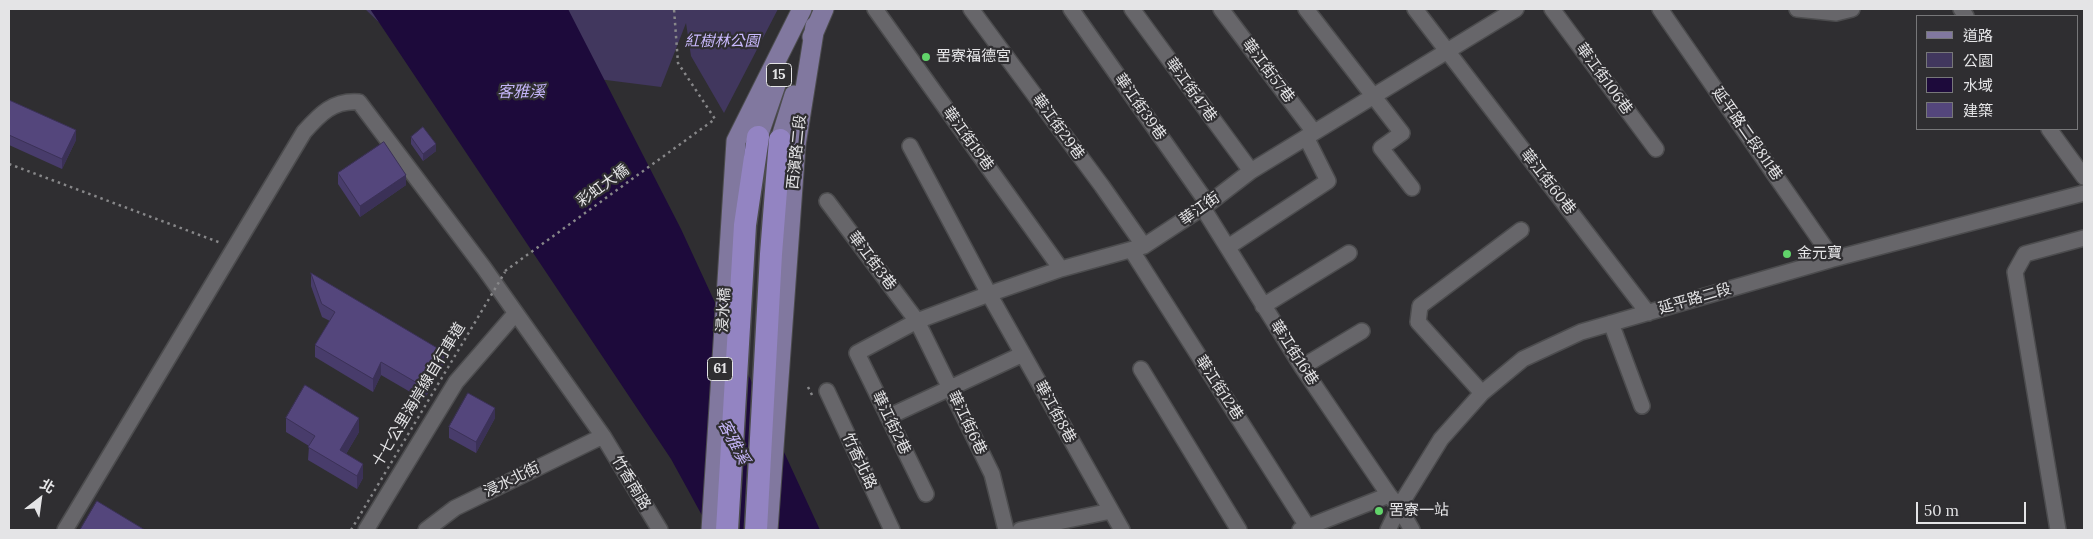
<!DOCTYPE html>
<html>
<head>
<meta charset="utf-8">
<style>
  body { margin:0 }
  #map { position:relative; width:2093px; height:539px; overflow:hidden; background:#2f2e31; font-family:Lora,"Noto Sans TC",serif }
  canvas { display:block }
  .frame { position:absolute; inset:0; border:10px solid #e4e4e6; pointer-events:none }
  .legend { position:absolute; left:1916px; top:15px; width:162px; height:115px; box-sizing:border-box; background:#2f2e31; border:1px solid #777779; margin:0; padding:6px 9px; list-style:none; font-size:15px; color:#e4e4e6 }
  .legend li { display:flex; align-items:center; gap:10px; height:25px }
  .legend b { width:25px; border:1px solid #777779 }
  .north { position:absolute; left:15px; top:474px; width:50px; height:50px; -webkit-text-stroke:4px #2f2e31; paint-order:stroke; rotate:30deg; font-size:14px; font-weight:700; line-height:20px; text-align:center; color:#e4e4e6 }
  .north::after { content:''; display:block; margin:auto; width:18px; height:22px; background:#e4e4e6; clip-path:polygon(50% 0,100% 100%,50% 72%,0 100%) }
  .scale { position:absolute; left:1916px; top:502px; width:110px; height:22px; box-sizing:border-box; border:2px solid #e4e4e6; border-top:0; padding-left:6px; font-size:15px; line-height:18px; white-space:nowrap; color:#e4e4e6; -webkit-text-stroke:4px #2f2e31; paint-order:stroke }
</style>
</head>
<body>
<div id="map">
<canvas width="2093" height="539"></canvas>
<div class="frame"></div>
<ul class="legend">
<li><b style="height:6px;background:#81789f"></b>道路</li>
<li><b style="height:14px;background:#41375e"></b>公園</li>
<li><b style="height:14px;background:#1d0a3b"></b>水域</li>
<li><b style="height:14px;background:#54467c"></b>建築</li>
</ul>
<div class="north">北</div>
<div class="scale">50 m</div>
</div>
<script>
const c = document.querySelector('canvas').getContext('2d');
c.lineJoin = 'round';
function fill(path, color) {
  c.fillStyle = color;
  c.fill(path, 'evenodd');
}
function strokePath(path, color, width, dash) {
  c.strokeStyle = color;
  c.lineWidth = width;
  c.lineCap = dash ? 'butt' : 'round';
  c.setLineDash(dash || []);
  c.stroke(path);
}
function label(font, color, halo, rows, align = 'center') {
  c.font = font + ' Lora,"Noto Sans TC",serif';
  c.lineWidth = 4.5;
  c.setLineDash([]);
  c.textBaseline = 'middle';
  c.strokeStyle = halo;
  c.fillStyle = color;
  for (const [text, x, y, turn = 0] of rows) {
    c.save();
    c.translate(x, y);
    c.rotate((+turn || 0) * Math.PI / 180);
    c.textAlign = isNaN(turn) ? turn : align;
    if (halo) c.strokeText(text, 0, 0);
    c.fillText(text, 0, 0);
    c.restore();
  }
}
const green = new Path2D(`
  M365,9H778L724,113L691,56L686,23L661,87L543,72L387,30Z`);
const water = new Path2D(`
  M370,9H568L681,229L820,530H710L671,459Z`);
const path = new Path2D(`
  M9,164L221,243
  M505,271L715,119L678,63L674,9
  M808,387L812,395`);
const minor = new Path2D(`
  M875,9L1061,269
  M971,9L1102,186L1144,246
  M1071,9L1208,204
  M1132,9L1251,171
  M1221,9L1314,132
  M1306,9L1402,133L1381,148L1412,188
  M1415,9L1648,313
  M1552,9L1656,149
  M1660,9L1833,259
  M1797,9L1836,13L1852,9
  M1961,9L1966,16
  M2049,129L2084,177
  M910,146L989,294L1122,530
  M827,201L917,321L992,474L1006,530
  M1203,208L1302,367L1389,495
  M1228,247L1328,181L1306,137
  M1132,251L1307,526
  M1263,306L1349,253
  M1611,323L1642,406
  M1302,367L1362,331
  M1141,369L1239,530
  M827,391L892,530
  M1482,393L1418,322L1420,306L1521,230
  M888,417L1023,354
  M926,494L857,353L917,321L989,294L1061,269L1144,246L1208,204L1251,171L1516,9
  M65,530L304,132C320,114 333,100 359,102L484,268L603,436L660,530
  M366,530L456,382L515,314
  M426,530L455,508L603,436
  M1020,530L1111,511
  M1300,530L1389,495L1399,507L1412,530
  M1388,530L1399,507L1441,439L1482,393L1523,359L1581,332L1833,259L2084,193
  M2058,530L2015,272L2025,254L2084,238`);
const major = new Path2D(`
  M812,37L824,9
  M758,137L778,79
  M780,140L794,95
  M711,530L736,141L802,9
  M768,530L796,145L815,26`);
const highway = new Path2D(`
  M727,530L745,225L758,137
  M756,530L771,254L780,140`);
const pathBridge = new Path2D(`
  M351,530L505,272`);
const wall = new Path2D(`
  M9,100L76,140L62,169L9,145Z
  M411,137L436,151L423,161L411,144Z
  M338,173L406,185L360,217L338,184Z
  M311,273L444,364L424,400L381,375L373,392L315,357V345L330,321L322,317L311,286Z
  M286,418L359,432L346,454L363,478L357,489L308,460L309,446L286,432Z
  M495,418L476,453L449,438V427Z`);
const shadedWall = new Path2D(`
  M76,130V140L62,169V159Z
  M436,144V151L423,161V154Z
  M406,175V185L360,217V206Z
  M444,352V364L424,400V387Z
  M381,362V375L373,392V379Z
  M495,408V418L476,453V442Z
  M359,418V432L340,464V450Z
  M363,464V478L357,489V476Z`);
const building = new Path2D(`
  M9,100L76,130L62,159L9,135Z
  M423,127L436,144L423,154L411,137Z
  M384,142L406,175L360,206L338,173Z
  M311,273L444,352L424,387L381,362L373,379L315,345L335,312L322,304Z
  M305,385L359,418L340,450L363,464L357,476L308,447L315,436L286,418Z
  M468,393L495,408L476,442L449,427Z
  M97,501L145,530H80Z`);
const markers = [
  [926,57,5,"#61d46a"],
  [1787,254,5,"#61d46a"],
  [1379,511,5,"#61d46a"]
];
const shields = [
  [779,75,25],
  [720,369,25]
];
const shieldNames = [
  ["15",779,75],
  ["61",720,369]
];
const parkNames = [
  ["紅樹林公園",722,42]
];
const poiNames = [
  ["罟寮福德宮",936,57],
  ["金元寶",1797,254],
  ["罟寮一站",1389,511]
];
const streetNames = [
  ["華江街57巷",1268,71,53],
  ["華江街106巷",1604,79,54],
  ["華江街47巷",1191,90,54],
  ["華江街39巷",1140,107,55],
  ["華江街29巷",1058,127,54],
  ["延平路二段811巷",1747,134,55],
  ["華江街19巷",968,139,54],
  ["西濱路二段",797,152,-84],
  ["華江街60巷",1548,182,52],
  ["彩虹大橋",603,186,-36],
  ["華江街",1200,209,-35],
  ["華江街3巷",872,261,53],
  ["延平路二段",1695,299,-16],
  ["浸水橋",724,310,-87],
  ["華江街16巷",1294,353,57],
  ["華江街12巷",1219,388,57],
  ["十七公里海岸線自行車道",419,395,-59],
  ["華江街8巷",1055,412,61],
  ["華江街2巷",891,423,64],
  ["華江街6巷",967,423,64],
  ["竹香北路",859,461,65],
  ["浸水北街",512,480,-26],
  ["竹香南路",631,483,59]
];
const waterNames = [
  ["客雅溪",521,92],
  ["客雅溪",733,442,62]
];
fill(green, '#41375e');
fill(water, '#1d0a3b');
strokePath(minor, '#4c4c4e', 18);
strokePath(major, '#4c4c4e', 21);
strokePath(highway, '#4c4c4e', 25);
strokePath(path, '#878789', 2.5, [2.5, 4]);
strokePath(minor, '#67666a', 15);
strokePath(major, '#81789f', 19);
strokePath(highway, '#9384c2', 22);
strokePath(pathBridge, '#878789', 2.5, [2.5, 4]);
fill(wall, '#483c6b');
fill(shadedWall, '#3b3157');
fill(building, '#54467c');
strokePath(building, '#3b3157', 1);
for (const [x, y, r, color] of markers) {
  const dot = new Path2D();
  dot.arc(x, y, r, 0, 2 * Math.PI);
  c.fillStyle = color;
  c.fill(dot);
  strokePath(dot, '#2f2e31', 2);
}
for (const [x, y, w] of shields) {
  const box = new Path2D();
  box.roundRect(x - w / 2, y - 11.5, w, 23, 4);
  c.fillStyle = '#2f2e31';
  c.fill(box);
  strokePath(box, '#e4e4e6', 1);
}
label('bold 14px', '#e4e4e6', null, shieldNames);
label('italic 15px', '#c9b9fd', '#2f2e31', parkNames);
label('15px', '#e4e4e6', '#2f2e31', poiNames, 'left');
label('15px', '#e4e4e6', '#2f2e31', streetNames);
label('italic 16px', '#c5b5f8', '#2f2e31', waterNames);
</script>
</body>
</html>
